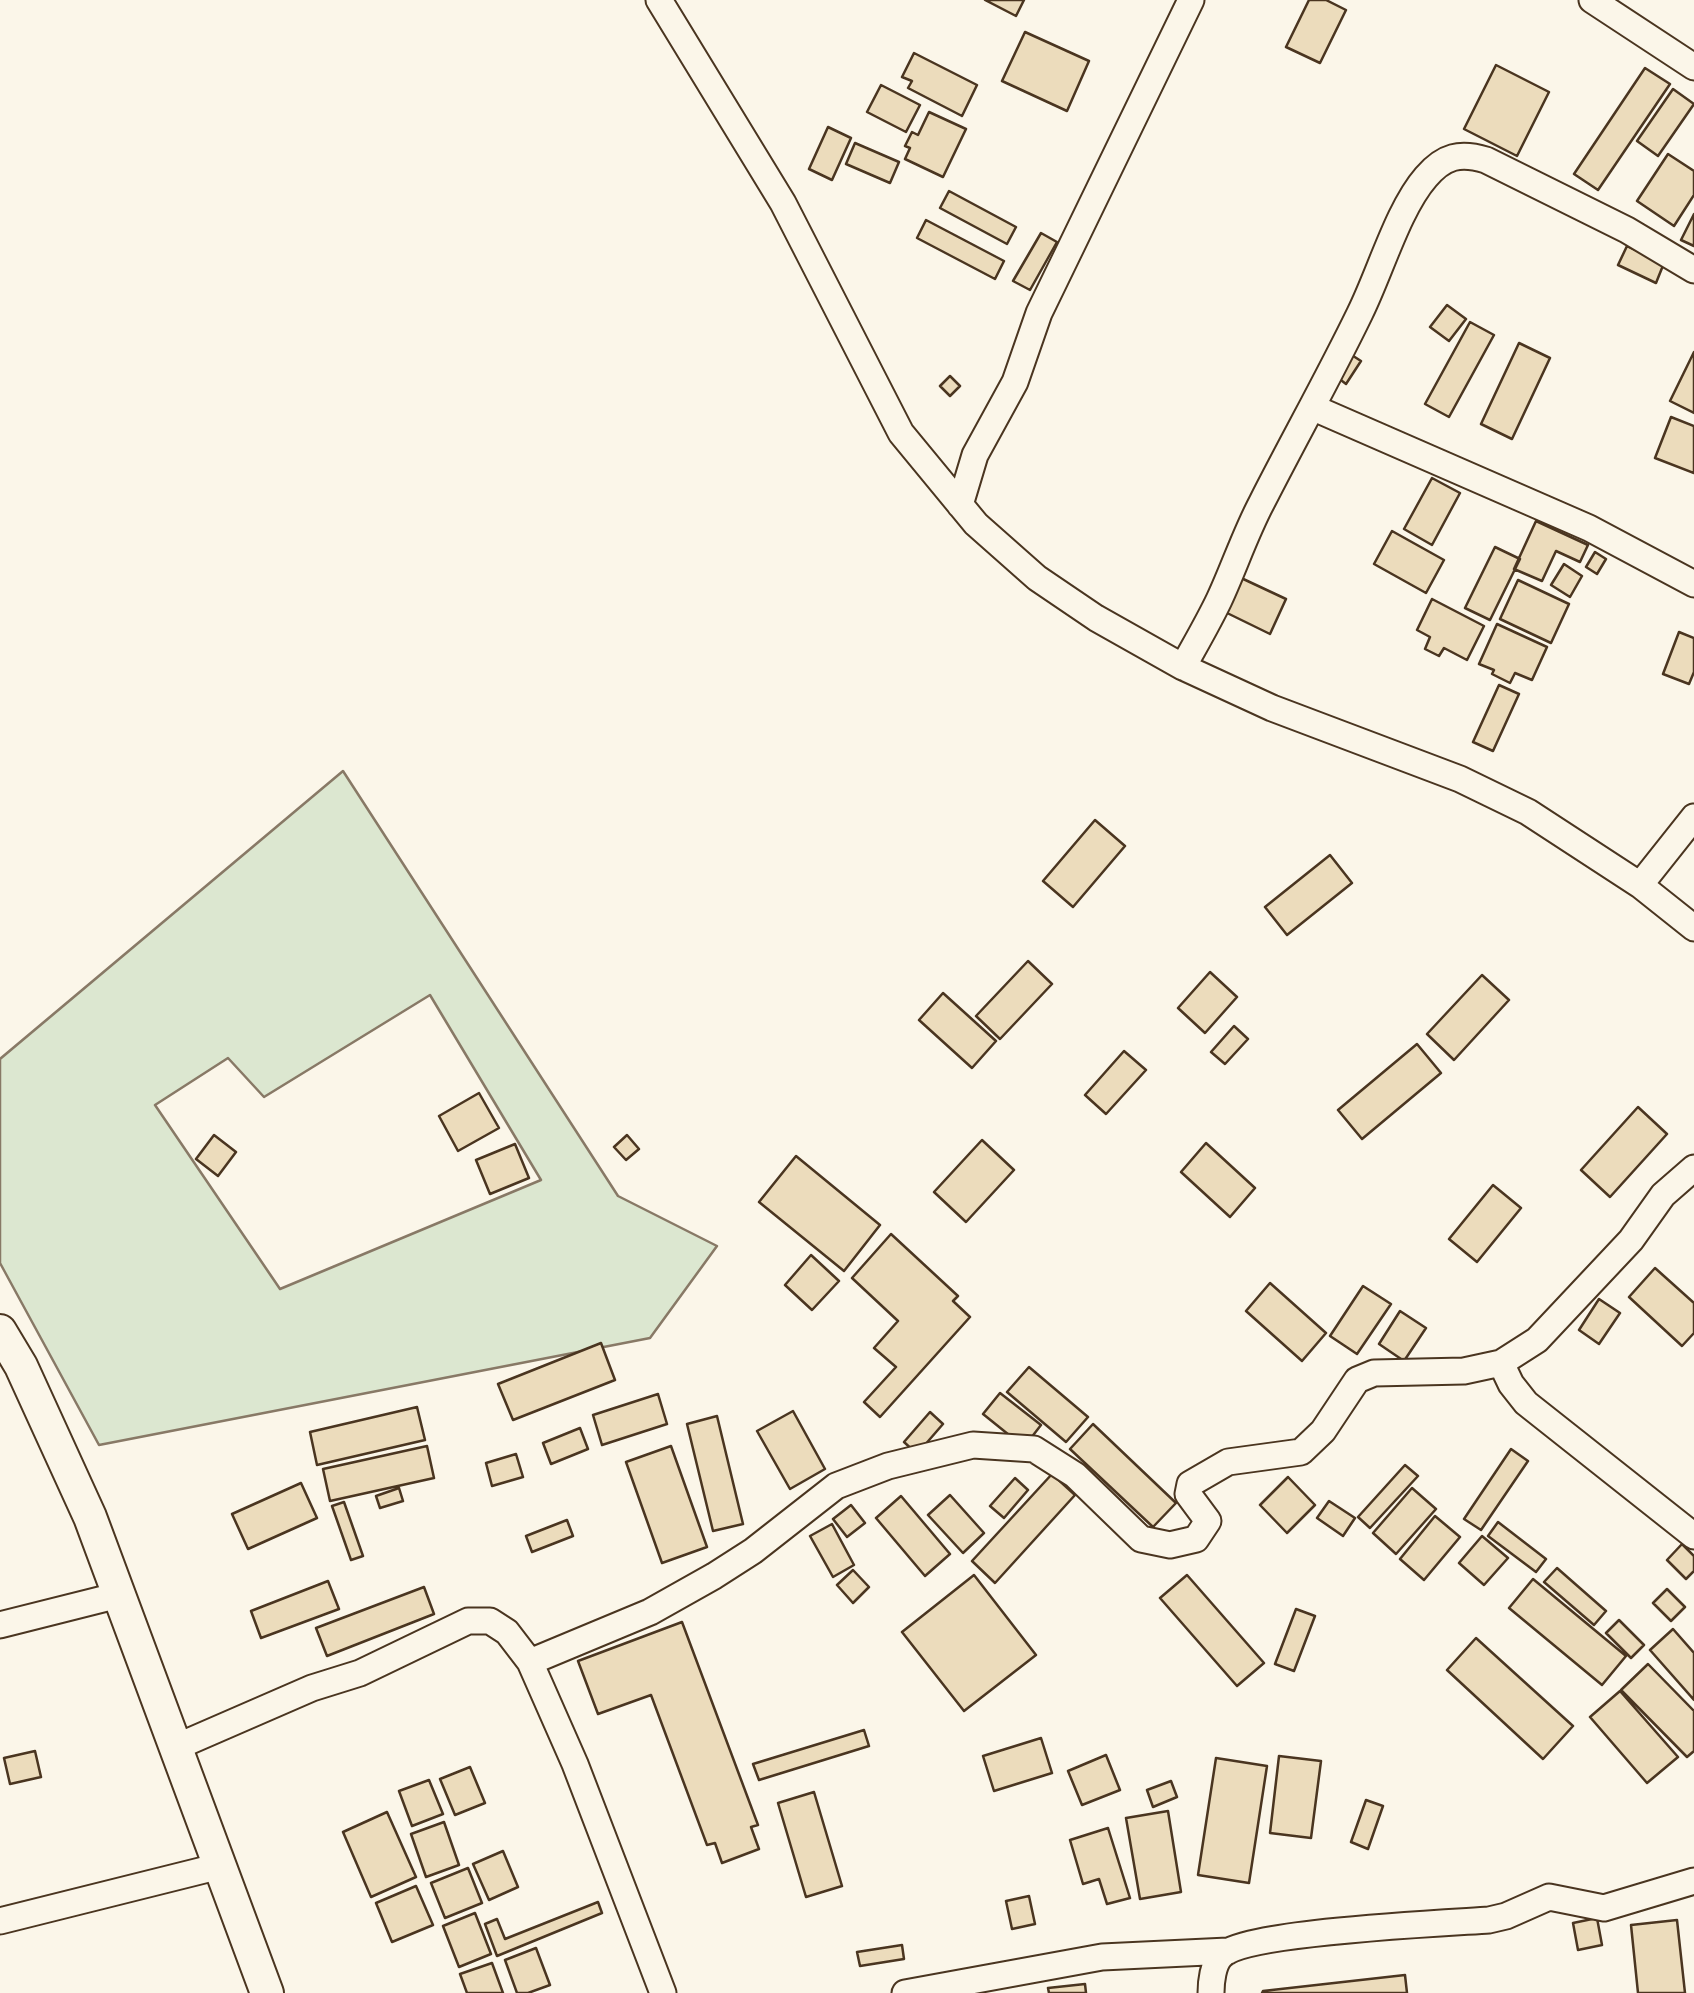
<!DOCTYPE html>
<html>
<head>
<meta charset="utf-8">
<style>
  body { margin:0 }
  canvas { display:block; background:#fbf6e9 }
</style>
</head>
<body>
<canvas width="1694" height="1993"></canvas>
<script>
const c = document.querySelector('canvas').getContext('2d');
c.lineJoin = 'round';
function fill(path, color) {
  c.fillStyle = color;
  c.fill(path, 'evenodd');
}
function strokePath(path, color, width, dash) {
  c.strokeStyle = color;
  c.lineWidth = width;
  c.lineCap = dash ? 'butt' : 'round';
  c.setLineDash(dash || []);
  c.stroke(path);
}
const green = new Path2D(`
  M343,771L618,1196L717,1246L650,1338L99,1445L0,1263V1059ZM430,995L541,1180L280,1289L155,1105L228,1058L264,1097Z`);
const building = new Path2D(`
  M985,0H1024L1016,16Z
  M1309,0H1326L1346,10L1320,63L1286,47Z
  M1025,32L1089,61L1067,111L1002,81Z
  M914,53L977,85L962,116L908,88L912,81L902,77Z
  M1496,65L1549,92L1517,156L1464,129Z
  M1645,68L1670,84L1598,190L1574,174Z
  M881,85L920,105L906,132L867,112Z
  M1673,89L1694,104L1658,156L1637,141Z
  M929,112L966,129L943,177L905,159L910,148L905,146L912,132L918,135Z
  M828,127L851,138L832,180L809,169Z
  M855,143L899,162L890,183L846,164Z
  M1668,154L1694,171V195L1674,226L1637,201Z
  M949,191L1016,227L1007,244L940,208Z
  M1694,214V246L1681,240Z
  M926,220L1004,261L995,279L917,238Z
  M1041,233L1057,242L1030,290L1013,281Z
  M1627,246L1664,263L1656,283L1618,265Z
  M1447,305L1466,319L1449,341L1430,327Z
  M1470,322L1494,335L1449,417L1425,404Z
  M1519,343L1550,358L1512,439L1481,424Z
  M1347,352L1361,361L1346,384L1333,374Z
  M1694,352V413L1670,401Z
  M950,376L960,386L950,396L940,386Z
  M1671,417L1694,426V473L1655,458Z
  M1432,478L1460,493L1432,545L1404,529Z
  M1536,521L1588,545L1580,562L1556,551L1542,581L1514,569Z
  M1392,531L1444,560L1426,593L1374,564Z
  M1495,547L1520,559L1490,620L1465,608Z
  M1595,552L1606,559L1597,574L1586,567Z
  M1564,564L1582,576L1570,597L1551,585Z
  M1239,577L1286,599L1270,634L1223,611Z
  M1518,580L1569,604L1551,643L1500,619Z
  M1432,599L1484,626L1467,660L1444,648L1439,656L1425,649L1430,637L1417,630Z
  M1497,624L1547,647L1532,680L1515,673L1510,683L1492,674L1494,670L1479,664Z
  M1679,632L1694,638V672L1689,684L1663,674Z
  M1499,685L1519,694L1493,751L1473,742Z
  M1095,820L1125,846L1073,907L1043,881Z
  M1330,855L1352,883L1287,935L1265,907Z
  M1028,961L1052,984L1000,1039L976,1016Z
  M1210,972L1237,997L1205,1033L1178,1008Z
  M1482,975L1509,1000L1454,1060L1427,1034Z
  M943,993L996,1041L972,1068L919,1020Z
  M1234,1026L1248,1039L1225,1064L1211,1052Z
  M1417,1044L1441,1073L1362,1139L1338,1110Z
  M1124,1051L1146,1070L1106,1114L1085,1095Z
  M479,1093L499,1128L458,1151L439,1116Z
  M1638,1107L1667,1134L1610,1197L1581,1170Z
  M214,1135L236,1152L218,1176L196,1159Z
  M627,1135L639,1149L626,1160L614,1147Z
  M982,1140L1014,1170L966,1222L934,1192Z
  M1206,1143L1255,1188L1230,1217L1181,1172Z
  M515,1144L529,1178L490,1194L476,1160Z
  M796,1156L880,1225L844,1271L759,1202Z
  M1493,1185L1521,1208L1477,1262L1449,1239Z
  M891,1234L958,1296L953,1301L970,1317L880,1417L864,1402L896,1367L874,1348L898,1321L852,1278Z
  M811,1255L839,1281L812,1310L785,1285Z
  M1655,1268L1694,1303V1333L1682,1346L1629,1297Z
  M1270,1283L1326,1333L1302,1361L1246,1311Z
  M1363,1286L1391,1304L1357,1354L1330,1336Z
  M1599,1299L1620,1313L1599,1344L1579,1330Z
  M1400,1311L1426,1328L1404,1361L1379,1344Z
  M601,1343L615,1380L513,1420L498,1384Z
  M1029,1367L1088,1417L1066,1442L1007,1392Z
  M1000,1393L1041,1425L1024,1447L983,1414Z
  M658,1394L667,1424L602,1445L593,1415Z
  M417,1407L425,1440L317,1465L310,1432Z
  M793,1411L825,1469L790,1489L757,1431Z
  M930,1412L943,1424L917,1454L904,1442Z
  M717,1416L743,1524L713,1531L687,1424Z
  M1093,1424L1176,1503L1153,1527L1070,1449Z
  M580,1428L588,1449L551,1464L543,1443Z
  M427,1446L434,1478L330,1501L323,1469Z
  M671,1446L707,1547L662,1563L626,1462Z
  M1511,1449L1528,1461L1481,1530L1464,1519Z
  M516,1454L523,1477L492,1486L486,1463Z
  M1405,1465L1418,1476L1370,1528L1358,1517Z
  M1052,1474L1075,1495L995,1583L972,1561Z
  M1288,1477L1315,1505L1287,1533L1260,1505Z
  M1015,1478L1028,1490L1004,1518L990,1506Z
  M301,1483L317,1518L248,1549L232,1514Z
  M399,1488L403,1501L380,1508L376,1496Z
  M1412,1488L1436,1509L1396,1554L1373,1533Z
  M950,1495L984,1533L963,1553L928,1515Z
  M901,1496L950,1554L925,1576L876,1518Z
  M1329,1501L1355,1518L1343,1536L1317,1518Z
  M344,1502L363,1556L351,1560L332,1506Z
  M851,1505L865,1523L847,1537L833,1519Z
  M1435,1516L1460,1537L1424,1580L1400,1559Z
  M567,1520L573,1536L532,1552L526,1536Z
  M1498,1522L1546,1559L1536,1572L1488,1536Z
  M832,1524L854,1565L833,1577L810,1536Z
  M1482,1536L1508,1558L1484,1585L1459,1563Z
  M1682,1544L1694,1556V1571L1686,1579L1667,1560Z
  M1557,1568L1606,1611L1594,1625L1544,1582Z
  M853,1570L869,1587L853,1603L837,1585Z
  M974,1575L1036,1655L964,1711L902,1632Z
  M1187,1575L1264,1663L1237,1686L1160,1598Z
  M1533,1579L1626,1656L1602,1685L1509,1608Z
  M328,1581L339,1609L261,1638L251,1611Z
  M424,1587L434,1614L327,1656L316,1628Z
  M1667,1589L1685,1607L1671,1621L1653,1603Z
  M1296,1609L1315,1616L1294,1671L1275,1664Z
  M1619,1620L1644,1645L1631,1658L1606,1633Z
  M682,1622L758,1825L751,1827L759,1849L722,1863L715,1843L707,1845L651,1695L598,1714L578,1661Z
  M1673,1629L1694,1653V1700L1650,1650Z
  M1476,1638L1573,1726L1543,1759L1447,1670Z
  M1648,1664L1694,1711V1751L1687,1757L1621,1690Z
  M1620,1691L1678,1757L1647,1783L1590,1717Z
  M864,1730L869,1746L759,1780L753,1764Z
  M1041,1738L1052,1773L994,1791L983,1756Z
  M35,1751L41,1777L10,1784L4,1758Z
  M1106,1755L1120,1790L1082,1805L1068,1771Z
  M1279,1756L1321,1761L1311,1838L1270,1833Z
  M1216,1758L1267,1766L1249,1883L1198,1875Z
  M470,1767L485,1803L455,1815L440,1779Z
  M429,1780L443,1814L412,1826L399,1791Z
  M1171,1781L1177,1797L1153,1807L1147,1790Z
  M814,1792L842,1886L806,1897L778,1803Z
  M1366,1800L1383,1806L1368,1849L1351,1842Z
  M1168,1811L1181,1892L1140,1899L1126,1818Z
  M387,1812L416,1877L371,1897L343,1832Z
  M444,1822L459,1865L426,1877L411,1834Z
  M1108,1828L1130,1898L1107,1904L1099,1879L1083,1884L1070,1840Z
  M503,1851L518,1887L489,1900L473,1864Z
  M468,1868L482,1903L445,1918L431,1883Z
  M416,1886L433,1925L392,1942L376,1903Z
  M1029,1896L1035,1924L1012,1929L1006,1901Z
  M598,1902L602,1913L497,1956L485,1924L497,1919L505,1939Z
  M475,1913L491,1954L459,1967L443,1926Z
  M1597,1918L1602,1945L1578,1950L1573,1923Z
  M1677,1920L1685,1993H1638L1631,1925Z
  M902,1945L904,1959L860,1966L857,1952Z
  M536,1948L550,1985L528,1993H517L505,1960Z
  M492,1963L503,1993H467L460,1974Z
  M1405,1975L1407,1993H1262L1263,1991Z
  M1085,1984L1086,1993H1049L1048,1988Z`);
const minor = new Path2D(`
  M659,0L783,203L901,433L976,524L1037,578L1096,618L1183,667L1272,708L1460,779L1528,812L1640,885L1694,928
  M1592,0L1694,67
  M1314,408L1589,528L1694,584
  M960,505L975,455L1015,382L1039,313L1191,0
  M1183,667C1195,645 1208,623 1219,600C1234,568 1245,534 1262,502C1294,439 1329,377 1360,313C1380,273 1398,209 1426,177C1444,156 1460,152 1486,160L1627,230L1694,270
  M1640,885L1694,817
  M1501,1363L1511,1384L1526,1403L1694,1536
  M0,1625L119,1595
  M530,1662L650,1612L714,1576L753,1551L836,1486L888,1466L973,1445L1034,1449L1075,1475L1141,1539L1170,1545L1196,1539L1208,1521L1188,1494L1190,1484L1228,1462L1301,1452L1323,1431L1357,1380L1374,1373L1464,1371L1501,1363L1537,1340L1631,1240L1663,1195L1694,1168
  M174,1748L312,1688L360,1673L468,1621H490L507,1632L530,1662L575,1764L663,1993
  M0,1921L220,1866
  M905,1993L1102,1957L1228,1951
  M1211,1993C1211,1982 1213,1964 1221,1956C1244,1932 1446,1923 1489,1920L1506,1916L1549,1897L1604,1908L1694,1881`);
const major = new Path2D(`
  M0,1331L21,1366L90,1517L267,1993`);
fill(green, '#dce7d0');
strokePath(green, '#887966', 2.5);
fill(building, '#ecdcbc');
strokePath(building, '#4a3520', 2.5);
strokePath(minor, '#4a3520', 29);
strokePath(major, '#4a3520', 36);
strokePath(minor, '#fbf6e9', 25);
strokePath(major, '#fbf6e9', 32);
</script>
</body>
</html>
